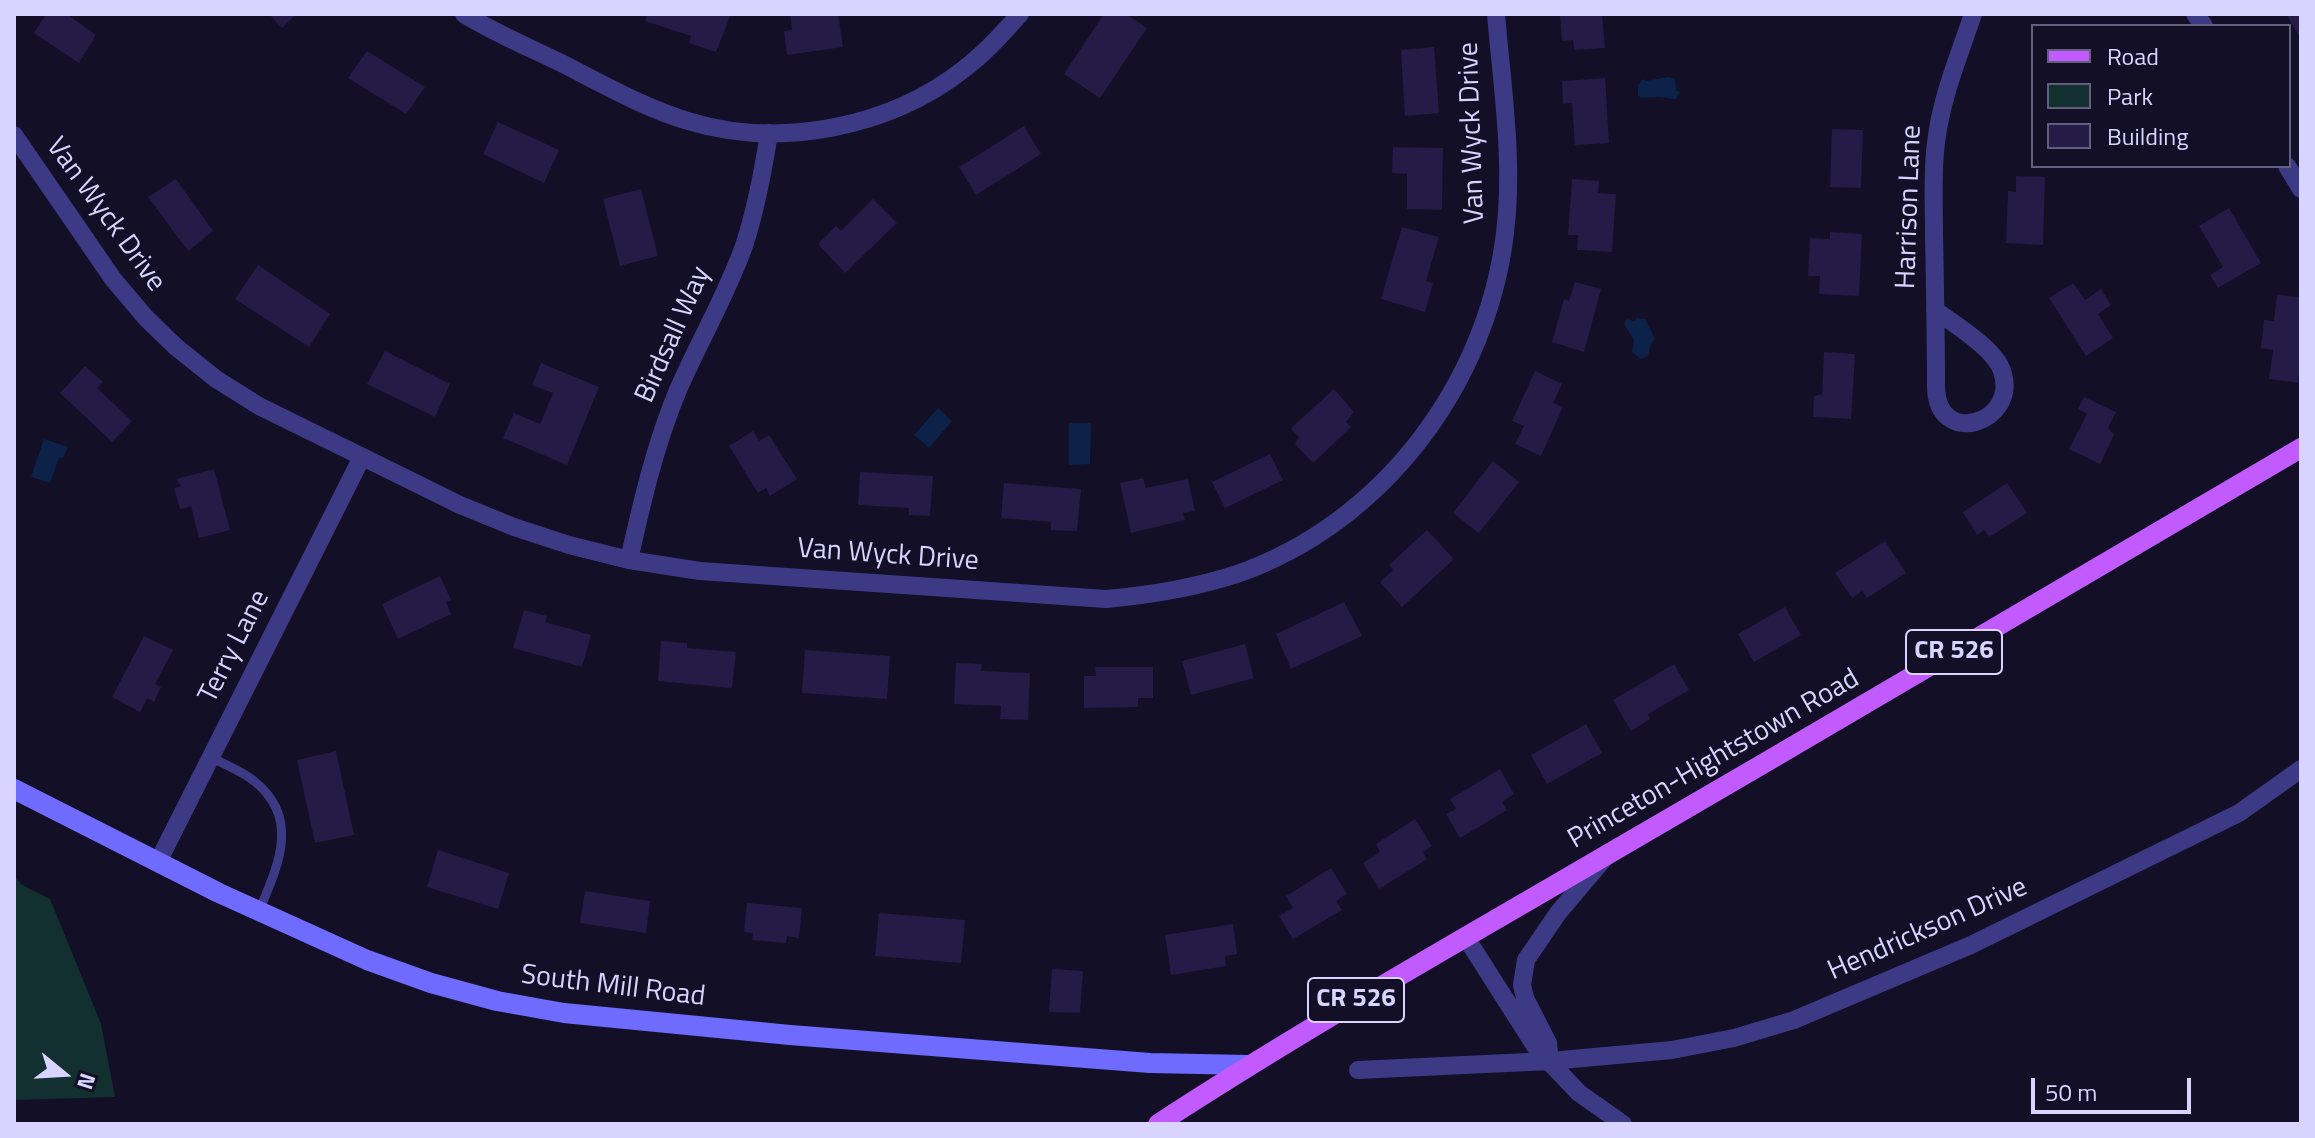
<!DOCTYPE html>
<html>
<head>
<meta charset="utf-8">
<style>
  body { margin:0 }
  #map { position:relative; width:2315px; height:1138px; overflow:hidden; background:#130f26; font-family:"Titillium Web",sans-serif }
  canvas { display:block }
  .frame { position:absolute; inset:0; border:16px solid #d9d4ff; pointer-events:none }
  .legend { position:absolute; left:2031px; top:24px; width:260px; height:144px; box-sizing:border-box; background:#130f26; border:2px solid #625e7d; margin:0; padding:10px 14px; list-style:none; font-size:24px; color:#d9d4ff }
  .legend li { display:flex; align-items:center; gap:16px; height:40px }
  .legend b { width:40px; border:2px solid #625e7d }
  .north { position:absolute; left:24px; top:1034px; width:80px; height:80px; -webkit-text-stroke:6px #130f26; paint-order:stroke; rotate:108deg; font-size:22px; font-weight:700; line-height:32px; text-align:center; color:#d9d4ff }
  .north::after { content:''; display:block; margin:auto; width:28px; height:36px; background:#d9d4ff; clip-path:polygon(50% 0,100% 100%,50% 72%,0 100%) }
  .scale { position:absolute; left:2031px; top:1078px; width:160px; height:36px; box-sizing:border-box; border:4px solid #d9d4ff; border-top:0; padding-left:10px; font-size:24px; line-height:28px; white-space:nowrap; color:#d9d4ff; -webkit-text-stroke:6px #130f26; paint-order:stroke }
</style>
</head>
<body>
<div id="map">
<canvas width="2315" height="1138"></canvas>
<div class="frame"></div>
<ul class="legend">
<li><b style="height:10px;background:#c25bff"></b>Road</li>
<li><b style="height:22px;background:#12302f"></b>Park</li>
<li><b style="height:22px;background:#241b47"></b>Building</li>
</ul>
<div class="north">N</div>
<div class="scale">50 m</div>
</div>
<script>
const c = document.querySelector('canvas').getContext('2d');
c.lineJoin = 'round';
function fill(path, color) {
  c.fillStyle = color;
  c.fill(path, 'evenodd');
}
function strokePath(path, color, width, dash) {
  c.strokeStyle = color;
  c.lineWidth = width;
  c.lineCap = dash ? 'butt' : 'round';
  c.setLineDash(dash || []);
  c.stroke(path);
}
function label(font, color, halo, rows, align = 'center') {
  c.font = font + ' "Titillium Web",sans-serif';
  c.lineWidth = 6;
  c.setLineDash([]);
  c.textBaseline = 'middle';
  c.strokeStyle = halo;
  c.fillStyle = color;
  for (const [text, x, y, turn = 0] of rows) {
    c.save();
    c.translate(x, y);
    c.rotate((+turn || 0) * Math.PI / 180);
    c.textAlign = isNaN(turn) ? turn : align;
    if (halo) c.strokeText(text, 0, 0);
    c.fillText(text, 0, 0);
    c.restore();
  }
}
const green = new Path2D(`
  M14,876L22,885L50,899L101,1024L115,1097L14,1100Z`);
const water = new Path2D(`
  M1669,77L1675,79L1676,90L1680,92L1676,99L1659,97L1641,98L1638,95V85L1643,79L1646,81Z
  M1637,318L1645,319L1655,338L1650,346L1648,356L1641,359L1632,352L1634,340L1624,324L1627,319L1634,321Z
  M938,408L952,421L929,448L914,435Z
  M1069,423H1091L1090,464L1069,465Z
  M44,439L68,447L63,458L59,457L50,483L31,477Z`);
const building = new Path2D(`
  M46,14H67L96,35L79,63L34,33Z
  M269,14H296L282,28Z
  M647,14H731L716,52L689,43L691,36L645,21Z
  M790,14H838L843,47L787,55L784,31L792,30Z
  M1104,14H1126L1147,28L1100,98L1064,74Z
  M1560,14H1602L1605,48L1574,50L1573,40L1562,41Z
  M2286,14H2301V39Z
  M1434,47L1439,113L1405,116L1401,50Z
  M367,51L425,87L406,114L348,78Z
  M1605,78L1609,143L1575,145L1572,103L1563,104L1562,81Z
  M498,122L559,150L544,183L483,154Z
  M1024,126L1041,154L976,195L959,167Z
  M1832,129L1863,130L1861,188L1830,187Z
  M1393,147L1443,148L1442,210L1407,209V174L1392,173Z
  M2016,176L2045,177L2043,245L2006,243L2008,191L2016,192Z
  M176,179L213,231L188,251L148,197Z
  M1572,179L1599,181L1598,193L1616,194L1612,252L1577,250L1578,235H1568Z
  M641,189L658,256L620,266L603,199Z
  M873,199L897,223L845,273L818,244L836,226L841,231Z
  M2229,208L2261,263L2218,288L2210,275L2223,267L2199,226Z
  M1402,227L1439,237L1426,281L1433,283L1425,312L1381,299Z
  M1830,232L1862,234L1859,296L1819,294L1820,276H1808L1810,238L1830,239Z
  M258,265L330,314L309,347L235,299Z
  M1575,282L1601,289L1584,352L1552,342L1564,299L1569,301Z
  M2073,283L2085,300L2101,289L2111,305L2098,314L2113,338L2086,356L2049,298Z
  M2277,295L2301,297V358L2298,383L2269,379L2273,350L2261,348L2264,320L2274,321Z
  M385,351L450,384L435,417L367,384Z
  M1824,352L1855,354L1851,419L1813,417L1814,396L1822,394Z
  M541,363L599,387L567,465L503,438L514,413L540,424L553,393L532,385Z
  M85,366L103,382L97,388L132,421L112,442L60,393Z
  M1535,371L1562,384L1553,403L1563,407L1541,456L1515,444L1524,426L1512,421Z
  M1334,389L1354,412L1346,422L1351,427L1313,463L1295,444L1299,438L1291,428Z
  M2084,397L2116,412L2108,428L2114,435L2100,464L2069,449L2087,414L2078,409Z
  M753,431L759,441L769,435L797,479L770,496L766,488L758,493L729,446Z
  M1270,454L1283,480L1225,508L1212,482Z
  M1493,461L1519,482L1479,533L1453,513Z
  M214,469L230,530L199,538L191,506L180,509L174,488L181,486L176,479Z
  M860,472L933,476L930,516L909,515V508L858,505Z
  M1143,478L1146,488L1188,479L1195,511L1183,513L1185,520L1131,533L1120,483Z
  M1004,483L1081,489L1077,531L1051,530V522L1001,518Z
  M2007,483L2027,513L1989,537L1984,530L1977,535L1963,512Z
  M1427,530L1454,559L1402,607L1380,582L1393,570L1389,565Z
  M1885,541L1906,573L1867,598L1862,591L1852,598L1835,573Z
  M440,576L451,600L446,602L451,614L398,639L382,604Z
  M1344,602L1362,636L1291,669L1276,634Z
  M1785,607L1801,635L1754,662L1738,634Z
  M524,610L547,616L545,622L591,635L582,667L513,648Z
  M144,636L173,650L155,684L161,687L154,702L147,698L140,712L112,697Z
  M661,641L687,643V648L736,652L732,688L658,681Z
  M1245,644L1254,678L1191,695L1182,661Z
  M805,650L890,656L887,699L802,693Z
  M956,663L982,664L981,671L1030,673L1028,720L1000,719L1001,706L954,704Z
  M1674,664L1689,690L1648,714L1650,719L1631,731L1613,700Z
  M1095,667H1153V698H1138V707L1084,708V676H1096Z
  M1586,724L1602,753L1547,784L1531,755Z
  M336,751L354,835L315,843L297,760Z
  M1500,769L1514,794L1502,802L1507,810L1460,838L1446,814L1456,809L1450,799Z
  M1415,819L1432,846L1423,852L1427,859L1379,889L1363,863L1380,852L1376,844Z
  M438,850L509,873L498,909L427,887Z
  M1331,868L1347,894L1336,901L1342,910L1293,939L1279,916L1293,908L1286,896Z
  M585,891L650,901L646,933L580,923Z
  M747,903L802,908L799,938L787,936L786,943L752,940L753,933L744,932Z
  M879,913L965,920L961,963L875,956Z
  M1233,924L1237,954L1225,956L1226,966L1171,975L1165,935Z
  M1052,969L1083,971L1080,1013L1049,1012Z`);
const lane = new Path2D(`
  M211,757C225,765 242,771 254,781C301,818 278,866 259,911`);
const street = new Path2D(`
  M464,14C496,34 533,49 567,66C606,86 645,108 688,121C779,149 889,128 964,69C985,53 1003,33 1020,14
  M2195,14L2204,26
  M14,135L113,279L146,318L176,347L216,379L259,406L460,505L514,527L569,545L629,560L700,571L1106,599C1151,595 1194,588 1237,574C1383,523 1487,384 1505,233C1514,161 1502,86 1496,14
  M2287,166L2301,189
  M1935,310C1954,324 1995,349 2002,371C2020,423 1937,449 1936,387C1936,336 1935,285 1934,234C1934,204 1932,173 1936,143C1941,98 1959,56 1973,14
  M629,560C642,502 655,445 678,390C699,342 726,296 744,246C756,209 763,172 769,133
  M158,862L362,457
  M1465,936L1537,1049L1579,1093L1623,1124
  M1550,1061L1548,1043L1525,998L1522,985L1526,960L1558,913L1603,860
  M1358,1070L1550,1061L1672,1050L1734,1038L1794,1020L1971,945L2239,813L2301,769`);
const secondary = new Path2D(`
  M14,789L219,893L367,960L431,983L497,1001L564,1013L790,1035L1150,1063L1248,1065`);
const primary = new Path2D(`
  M1158,1124C1305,1028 1458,942 1610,853C1841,719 2071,583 2301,448`);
const shields = [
  [1954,652,96],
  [1356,1000,96]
];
const shieldNames = [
  ["CR 526",1954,652],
  ["CR 526",1356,1000]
];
const streetNames = [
  ["Van Wyck Drive",1473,133,-92],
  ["Harrison Lane",1910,207,-88],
  ["Van Wyck Drive",105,215,54],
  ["Birdsall Way",674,335,-66],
  ["Van Wyck Drive",888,556,4],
  ["Terry Lane",235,647,-63],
  ["Princeton-Hightstown Road",1714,760,-30],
  ["Hendrickson Drive",1928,930,-24],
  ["South Mill Road",613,987,7]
];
fill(green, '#12302f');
fill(water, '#0c2248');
fill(building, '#241b47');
strokePath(lane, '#3d3a85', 9);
strokePath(street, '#3d3a85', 18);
strokePath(secondary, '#6f6bff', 20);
strokePath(primary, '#c25bff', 20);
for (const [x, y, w] of shields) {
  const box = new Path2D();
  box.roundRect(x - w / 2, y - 22, w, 44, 6);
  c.fillStyle = '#130f26';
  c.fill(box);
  strokePath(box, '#d9d4ff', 2);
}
label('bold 26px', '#d9d4ff', null, shieldNames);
label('28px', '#d9d4ff', '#130f26', streetNames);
</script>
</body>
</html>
